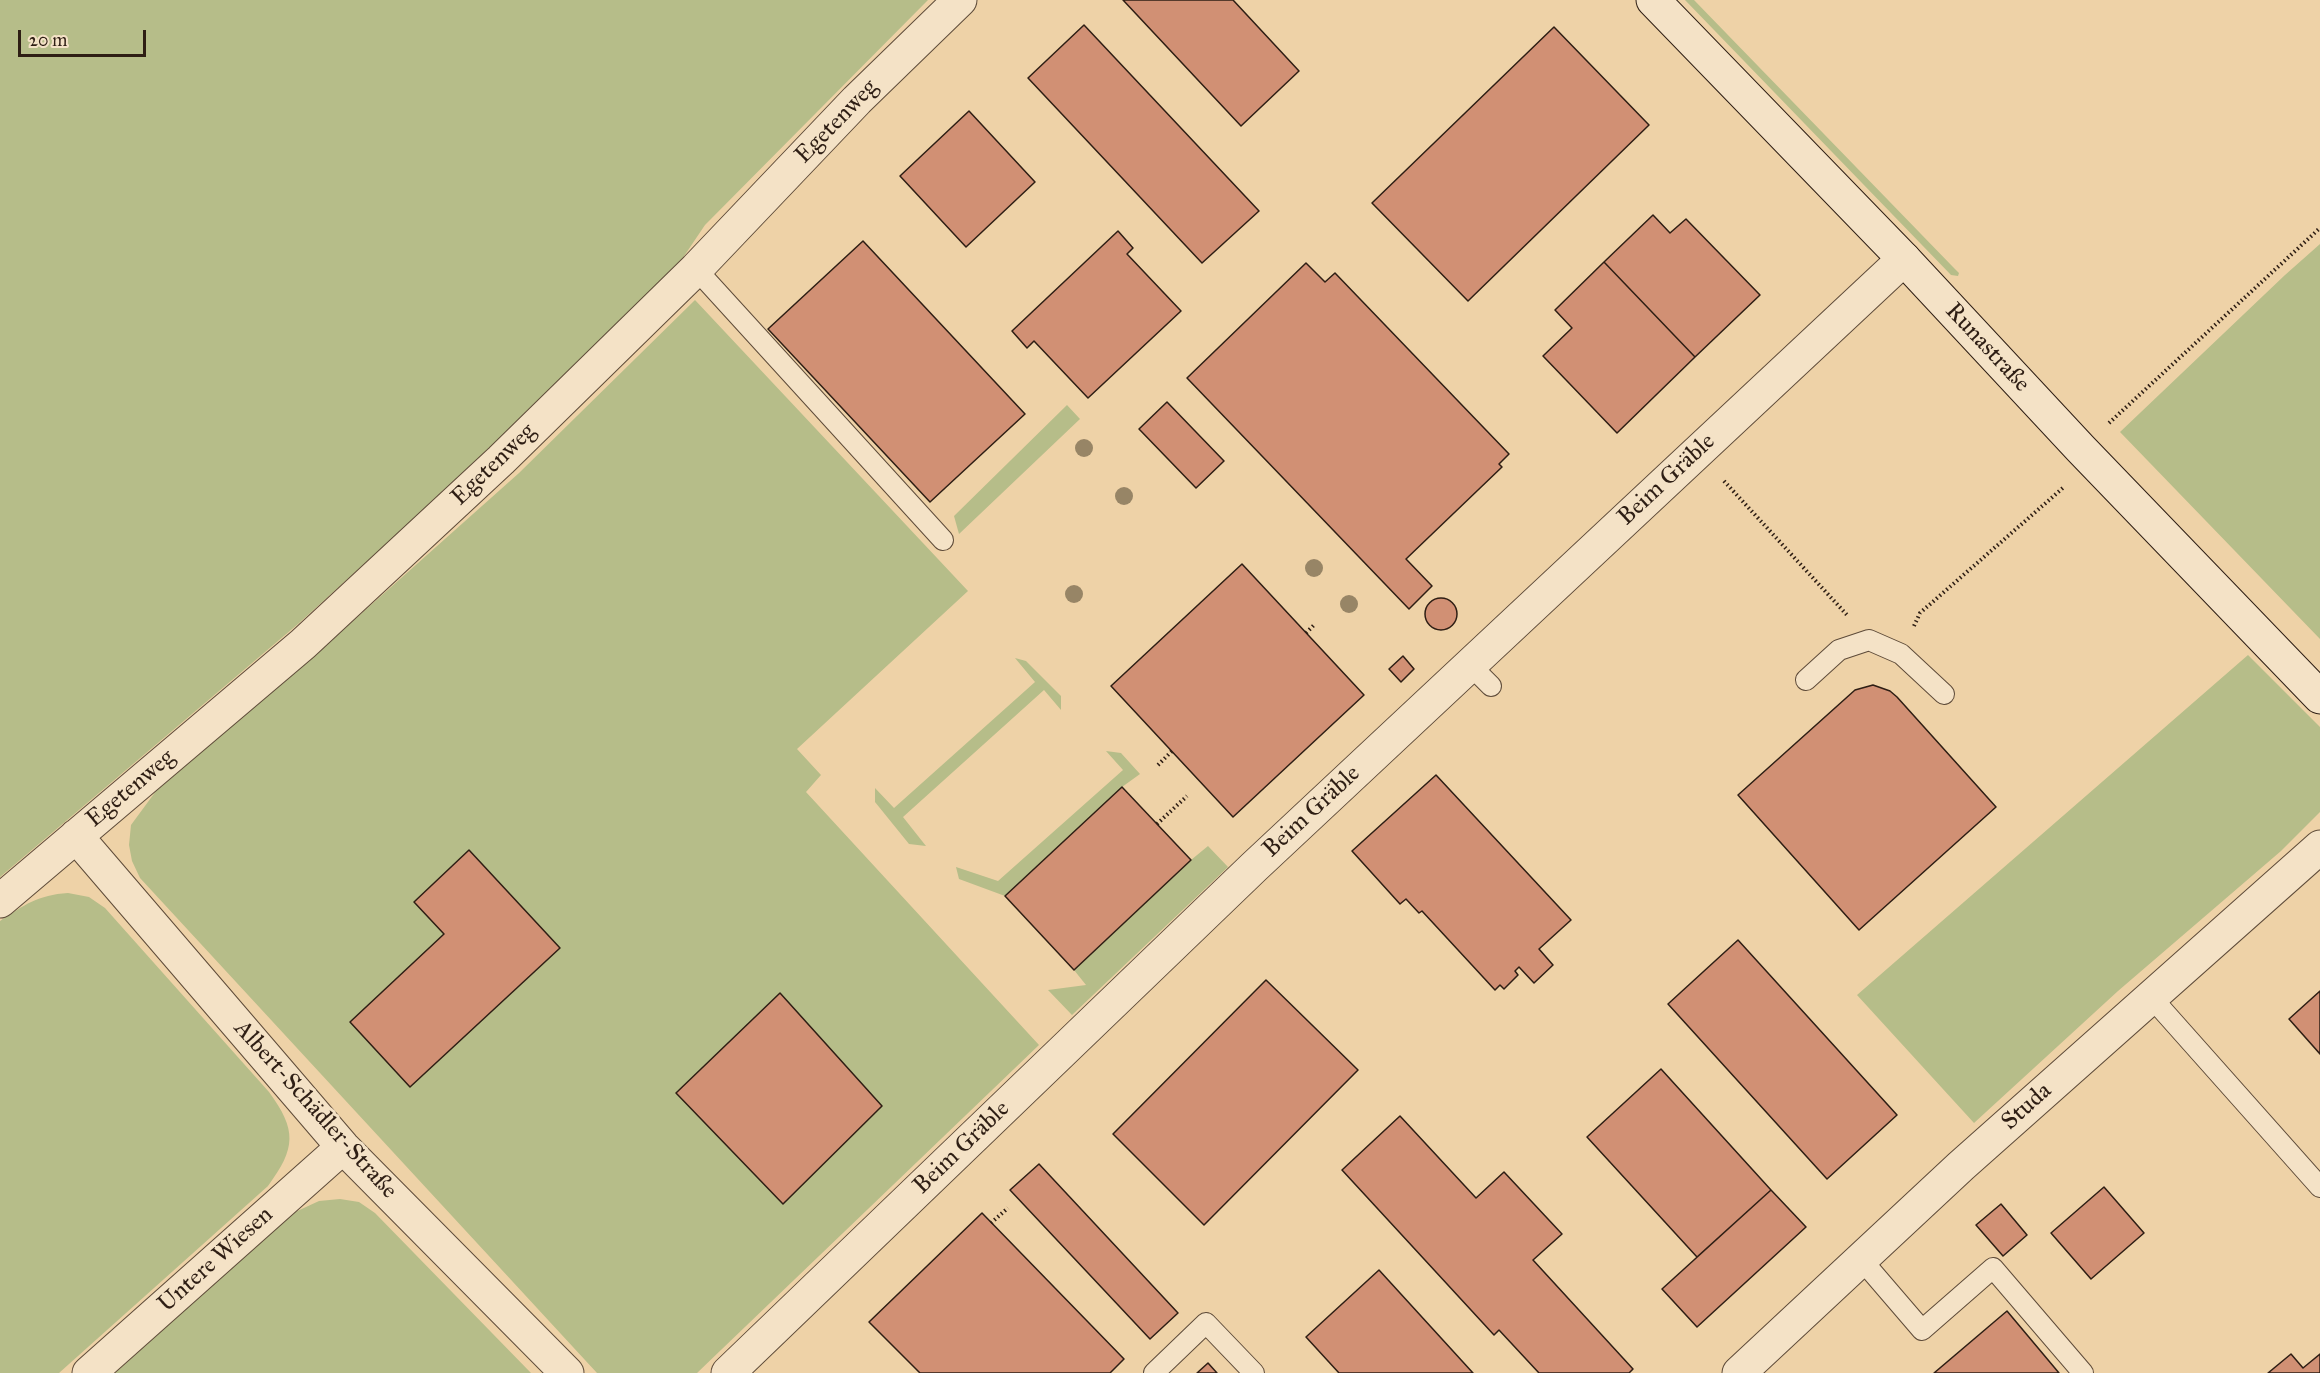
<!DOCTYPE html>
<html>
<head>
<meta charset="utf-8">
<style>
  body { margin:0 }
  #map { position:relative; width:2320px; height:1373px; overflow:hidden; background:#eed2a7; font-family:"IM FELL Great Primer",serif }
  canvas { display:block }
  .scale { position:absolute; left:18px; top:30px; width:128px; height:27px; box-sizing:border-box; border:3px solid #2e1e14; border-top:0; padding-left:8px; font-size:18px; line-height:21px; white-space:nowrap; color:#2e1e14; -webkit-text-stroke:4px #f4e2c6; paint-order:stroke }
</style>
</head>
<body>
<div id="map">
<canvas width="2320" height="1373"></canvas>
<div class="scale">20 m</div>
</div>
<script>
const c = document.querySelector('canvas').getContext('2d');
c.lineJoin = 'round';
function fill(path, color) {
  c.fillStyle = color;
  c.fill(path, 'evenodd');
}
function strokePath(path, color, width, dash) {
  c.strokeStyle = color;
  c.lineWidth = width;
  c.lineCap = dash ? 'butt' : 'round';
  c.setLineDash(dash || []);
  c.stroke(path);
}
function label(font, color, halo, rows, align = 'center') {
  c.font = font + ' "IM FELL Great Primer",serif';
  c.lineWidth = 6;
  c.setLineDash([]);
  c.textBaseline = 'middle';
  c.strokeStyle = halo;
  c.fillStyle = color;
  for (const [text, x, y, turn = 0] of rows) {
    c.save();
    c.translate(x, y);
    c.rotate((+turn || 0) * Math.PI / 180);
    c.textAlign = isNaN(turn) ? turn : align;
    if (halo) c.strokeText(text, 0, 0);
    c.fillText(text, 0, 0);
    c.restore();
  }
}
const green = new Path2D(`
  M0,0H928L705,225L674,271L492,448L298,624L0,877Z
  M1685,0H1694L1953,267L1959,273L1958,276L1951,275Z
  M2320,244V639L2120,432L2285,275Z
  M695,300L968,591L797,749L821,775L806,792L1039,1045L697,1373H597L140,878L132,861L129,845L131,825L156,791L317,653L519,473Z
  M1067,405L1080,419L959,534L954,516Z
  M2248,655L2320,727V812L2281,851L2118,991L1974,1123L1857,995Z
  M1015,658L1026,661L1061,696V710L1044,690L903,817L926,846L909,844L875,802V788L894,808L1035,682Z
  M1106,751L1121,753L1140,774L1122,787L1005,896L959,879L956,867L998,881L1123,770Z
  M1208,846L1228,867L1072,1015L1048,990L1086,985L1074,970L1191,860Z
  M68,893L89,897L105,908L269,1092C297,1130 296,1148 268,1186L59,1373H0V921C24,905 38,895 68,893Z
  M340,1199L359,1202L375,1213L531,1373H115L293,1213L319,1201Z`);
const building = new Path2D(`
  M1123,0H1233L1299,71L1241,126Z
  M1084,25L1259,211L1202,263L1028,78Z
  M1554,27L1649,125L1468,301L1372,203Z
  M969,111L1035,182L966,247L900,176Z
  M1653,215L1670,233L1686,219L1760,295L1695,357L1604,262Z
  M1118,231L1133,248L1127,254L1181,311L1088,398L1034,341L1027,348L1012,331Z
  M863,241L1025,414L930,502L768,329Z
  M1604,262L1695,357L1617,433L1543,356L1572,328L1555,310Z
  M1306,263L1325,282L1335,273L1509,454L1499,464L1502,467L1406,559L1432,586L1409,609L1187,378Z
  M1167,402L1224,461L1196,488L1139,429Z
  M1242,564L1364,695L1233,817L1111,686Z
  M1425 614a16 16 0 1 1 32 0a16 16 0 1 1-32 0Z
  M1403,656L1414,669L1401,682L1389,669Z
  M1873,685L1890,691L1897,697L1996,807L1859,930L1738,795L1855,690Z
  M1436,775L1571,920L1539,949L1553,965L1534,983L1519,967L1515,971L1518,975L1504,989L1500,985L1495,990L1422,911L1419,913L1406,899L1400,904L1352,851Z
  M1122,787L1191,860L1074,970L1005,896Z
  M469,850L560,948L410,1087L350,1022L444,934L414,902Z
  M1738,940L1897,1115L1827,1179L1668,1004Z
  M1266,980L1358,1070L1204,1225L1113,1134Z
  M2320,991V1054L2289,1019Z
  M780,993L882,1106L783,1204L676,1093Z
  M1661,1069L1771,1190L1697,1257L1587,1137Z
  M1400,1116L1476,1198L1504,1172L1562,1234L1533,1260L1633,1369L1629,1373H1539L1499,1330L1494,1335L1342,1170Z
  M1039,1164L1178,1313L1150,1339L1010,1190Z
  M2104,1187L2144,1233L2091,1279L2051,1233Z
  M1771,1190L1806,1227L1697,1327L1662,1289Z
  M2001,1204L2027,1235L2003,1256L1976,1225Z
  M982,1213L1124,1359L1110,1373H920L869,1322Z
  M1379,1270L1473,1373H1339L1306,1337Z
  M2007,1311L2059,1373H1934Z
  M2291,1354L2303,1368L2320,1354V1373H2268Z
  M1208,1363L1217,1373H1197Z`);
const path = new Path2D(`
  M2109,423L2320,228
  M1724,481L1847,615
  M1914,626L1920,613L2064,487
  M1306,633L1315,624
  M1158,765L1172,751
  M1157,824L1187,796
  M991,1223L1008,1208`);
const lane = new Path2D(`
  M696,269L943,540
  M1469,664L1491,686
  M1806,680L1839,650L1869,640L1901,654L1944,694
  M2151,997L2320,1187
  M1861,1259L1922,1330L1993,1268L2083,1373
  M1154,1373L1206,1323L1254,1373`);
const street = new Path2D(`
  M76,836L343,1147L567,1373
  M0,901L303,644L501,460L696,269L857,100L960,0
  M89,1373L343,1147
  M728,1373L1254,867L1904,259
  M1739,1373L1961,1166L2320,847`);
const secondary = new Path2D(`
  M1653,0L1904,259L2081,449L2320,697`);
const trees = [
  [1084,448],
  [1124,496],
  [1314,568],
  [1074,594],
  [1349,604]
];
const streetNames = [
  ["Egetenweg",837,122,-46],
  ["Runastraße",1987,348,47],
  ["Egetenweg",494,465,-44],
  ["Beim Gräble",1667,480,-43],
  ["Egetenweg",131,789,-40],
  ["Beim Gräble",1312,812,-43],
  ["Studa",2027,1107,-42],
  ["Albert-Schädler-Straße",315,1110,48],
  ["Beim Gräble",962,1148,-44],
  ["Untere Wiesen",216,1260,-42]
];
fill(green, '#b6bd89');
fill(building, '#d19074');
strokePath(building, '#2e1e14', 1.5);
strokePath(lane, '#5e4b39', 22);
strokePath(street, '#5e4b39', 35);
strokePath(secondary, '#2e1e14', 35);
strokePath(path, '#2e1e14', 4, [1.5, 3]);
strokePath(lane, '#f4e2c6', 20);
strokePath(street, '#f4e2c6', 33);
strokePath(secondary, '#f4e2c6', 33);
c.fillStyle = '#978566';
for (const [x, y] of trees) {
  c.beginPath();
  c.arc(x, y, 9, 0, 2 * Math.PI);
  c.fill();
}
label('24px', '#2e1e14', '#f4e2c6', streetNames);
</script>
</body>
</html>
